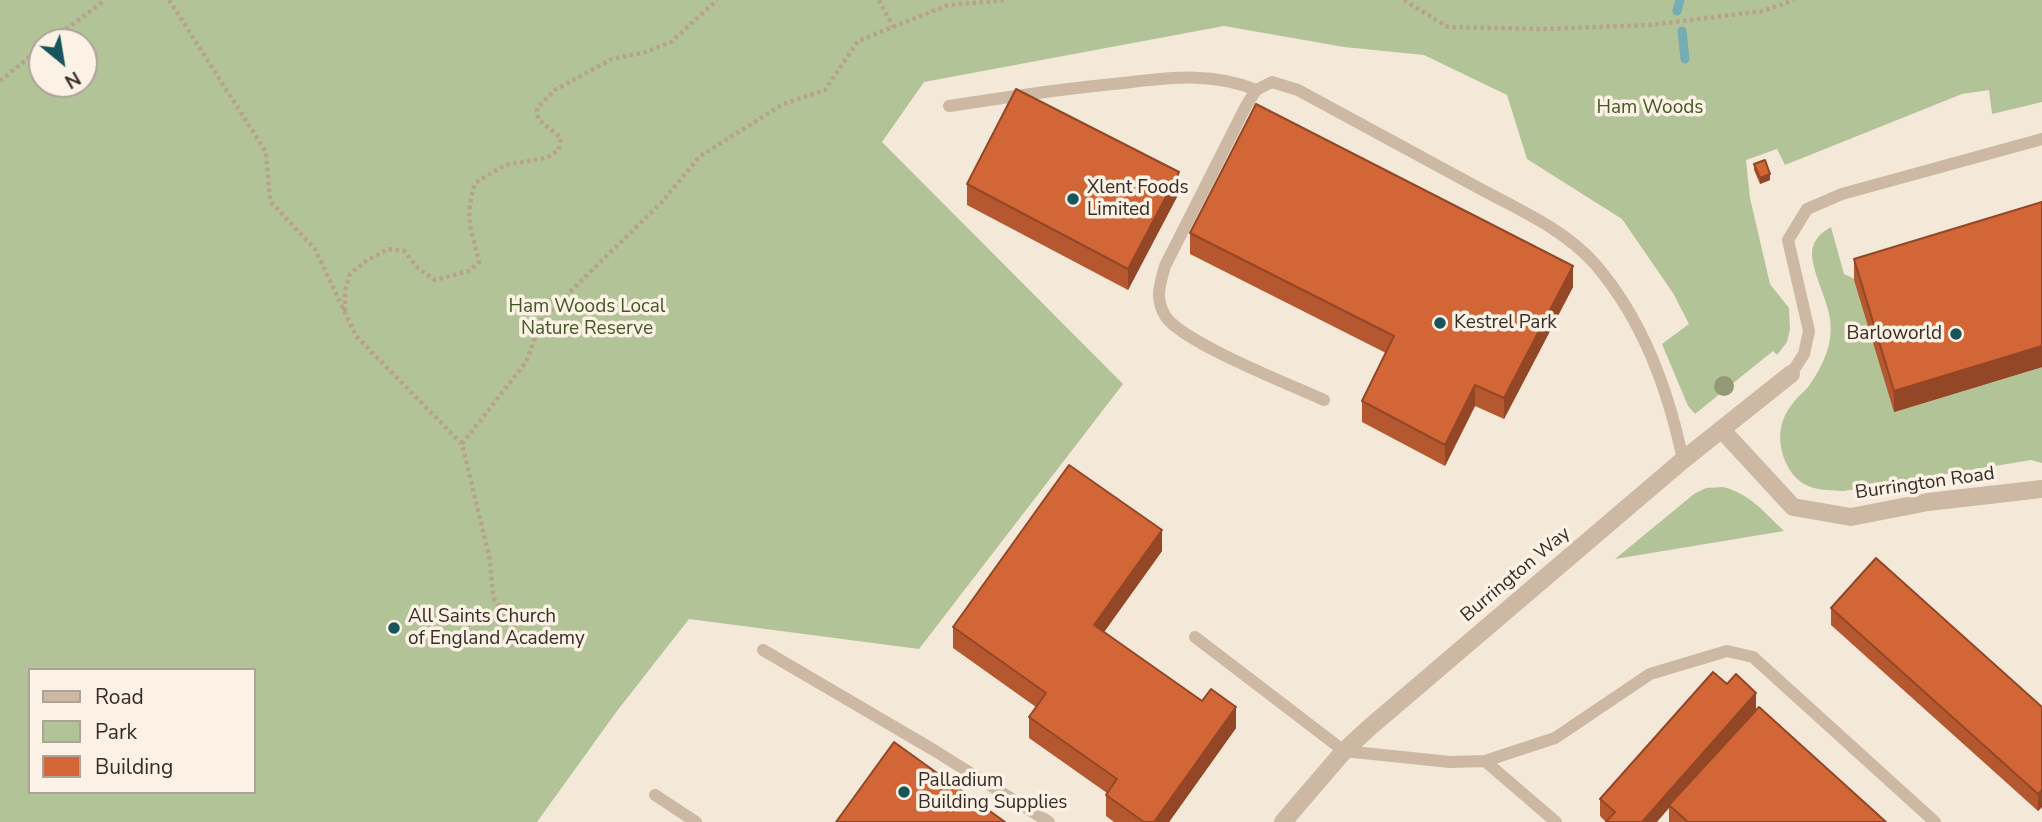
<!DOCTYPE html>
<html>
<head>
<meta charset="utf-8">
<style>
  body { margin:0 }
  #map { position:relative; width:2042px; height:822px; overflow:hidden; background:#f4e8d8; font-family:"Nunito Sans",sans-serif }
  canvas { display:block }
  .legend { position:absolute; left:28px; top:668px; width:228px; height:126px; box-sizing:border-box; background:#fbf2e5; border:2px solid #ada399; margin:0; padding:9px 12px; list-style:none; font-size:21px; color:#372c26 }
  .legend li { display:flex; align-items:center; gap:14px; height:35px }
  .legend b { width:35px; border:2px solid #ada399 }
  .north { position:absolute; left:28px; top:28px; width:70px; height:70px; box-sizing:border-box; background:#fbf2e5; border:2px solid #ada399; border-radius:50%; rotate:150deg; font-size:19px; font-weight:700; line-height:28px; text-align:center; color:#372c26 }
  .north::after { content:''; display:block; margin:auto; width:24px; height:32px; background:#17545c; clip-path:polygon(50% 0,100% 100%,50% 72%,0 100%) }
</style>
</head>
<body>
<div id="map">
<canvas width="2042" height="822"></canvas>
<ul class="legend">
<li><b style="height:9px;background:#cdb8a3"></b>Road</li>
<li><b style="height:19px;background:#b2c497"></b>Park</li>
<li><b style="height:19px;background:#d26637"></b>Building</li>
</ul>
<div class="north">N</div>
</div>
<script>
const c = document.querySelector('canvas').getContext('2d');
c.lineJoin = 'round';
function fill(path, color) {
  c.fillStyle = color;
  c.fill(path, 'evenodd');
}
function strokePath(path, color, width, dash) {
  c.strokeStyle = color;
  c.lineWidth = width;
  c.lineCap = dash ? 'butt' : 'round';
  c.setLineDash(dash || []);
  c.stroke(path);
}
function label(font, color, halo, rows, align = 'center') {
  c.font = font + ' "Nunito Sans",sans-serif';
  c.lineWidth = 7;
  c.setLineDash([]);
  c.textBaseline = 'middle';
  c.strokeStyle = halo;
  c.fillStyle = color;
  for (const [text, x, y, turn = 0] of rows) {
    c.save();
    c.translate(x, y);
    c.rotate((+turn || 0) * Math.PI / 180);
    c.textAlign = isNaN(turn) ? turn : align;
    if (halo) c.strokeText(text, 0, 0);
    c.fillText(text, 0, 0);
    c.restore();
  }
}
const green = new Path2D(`
  M0,0H2042V102L1992,114L1989,90L1962,94L1785,165L1777,149L1746,160L1750,198L1770,284L1789,308L1790,329L1787,342L1777,355L1773,351L1695,414L1688,406L1662,344L1689,324L1673,293L1622,219L1527,159L1507,95L1424,55L1344,47L1224,26L924,82L882,142L1123,384L919,649L689,619L617,711L537,822H0ZM42,42H84V84H42ZM30,670H254V792H30Z
  M1831,227L1844,274L2042,367V463L2031,460L1844,491C1818,490 1799,490 1786,463C1777,442 1778,421 1793,403C1797,397 1803,393 1808,387C1818,373 1827,357 1830,339C1835,309 1815,284 1812,256C1811,242 1820,233 1831,227Z
  M1723,487C1749,493 1765,513 1784,531L1615,559L1694,494L1706,488Z`);
const stream = new Path2D(`
  M1677,11L1680,0
  M1682,31L1685,59`);
const path = new Path2D(`
  M169,0L266,152L270,201L315,249L356,336L462,444L490,560L493,597L516,630
  M879,0L893,27
  M1404,0L1448,27L1542,29L1650,25L1763,11L1794,0
  M49,42L105,0
  M0,81L42,47
  M345,311V290L350,274L366,261L388,249L404,251L417,267L435,280L469,271L479,262C471,226 464,220 475,183L505,165L546,158L559,150L561,138L538,119L537,108L555,90L612,59L646,52L671,42L717,0
  M462,444L526,362L542,319L662,202L699,157L783,104L825,90L858,41L948,5L1008,0`);
const lane = new Path2D(`
  M949,106C1003,98 1058,89 1113,84C1162,79 1210,70 1256,90
  M1791,374L1804,354L1809,331L1788,240L1807,209L1842,194L2042,139
  M1324,400C1291,385 1184,343 1166,317C1154,299 1160,284 1165,266L1246,106L1256,90L1272,82L1298,90C1357,122 1416,154 1475,186C1517,209 1563,228 1595,264C1643,320 1668,389 1683,460
  M1195,637L1344,751L1450,762L1485,761L1555,738L1650,674L1727,651L1753,657L1935,822
  M763,650L932,749L1049,822
  M1485,761L1556,822
  M655,795L696,822`);
const street = new Path2D(`
  M1722,430L1793,507L1851,517L1928,502L2042,489
  M1283,822L1344,751L1370,727L1683,460L1791,374`);
const trees = [
  [1724,386]
];
const wall = new Path2D(`
  M1754,164L1770,180L1760,184L1754,170Z
  M967,184L1179,193L1128,290L967,205Z
  M2042,202V367L1894,412L1854,280V259Z
  M1190,233L1573,287L1504,419L1475,406L1445,466L1362,422V401L1386,353L1190,254Z
  M1162,551L1104,632L1236,728L1169,822H1114L1106,816V795L1107,793L1029,738V717L1036,707L953,648V627Z
  M1831,608L2042,707V807L2038,811L1831,625Z
  M1756,710L1886,822H1669V808L1606,822L1600,816V799Z`);
const shadedWall = new Path2D(`
  M1179,172V193L1128,290V269Z
  M1770,174V180L1760,184V178Z
  M1573,266V287L1504,419V398Z
  M2042,346V367L1894,412V391Z
  M1475,385V406L1445,466V445Z
  M1162,530V551L1094,646V625Z
  M1756,693V710L1669,805V808L1657,822H1642Z
  M1236,707V728L1169,822H1154Z
  M2042,790V807L2038,811V794Z`);
const building = new Path2D(`
  M1016,89L1179,172L1128,269L967,184Z
  M1256,104L1573,266L1504,398L1475,385L1445,445L1362,401L1394,336L1190,233Z
  M1765,160L1770,174L1760,178L1754,164Z
  M2042,202V346L1894,391L1854,259Z
  M1069,465L1162,530L1094,625L1202,701L1211,689L1236,707L1154,822H1144L1106,795L1117,779L1029,717L1046,693L953,627Z
  M1876,558L2042,707V790L2038,794L1831,608Z
  M1713,672L1727,684L1736,674L1756,693L1642,822H1606L1615,812L1600,799Z
  M1759,707L1886,822H1688L1669,805Z
  M894,742L1005,822H836Z`);
const markers = [
  [1073,199,7,"#17545c"],
  [1440,323,7,"#17545c"],
  [1956,334,7,"#17545c"],
  [394,628,7,"#17545c"],
  [904,792,7,"#17545c"]
];
const parkNames = [
  ["Ham Woods",1650,108],
  ["Ham Woods Local",587,307],
  ["Nature Reserve",587,329]
];
const poiNames = [
  ["Xlent Foods",1087,188],
  ["Limited",1087,210],
  ["Kestrel Park",1454,323],
  ["Barloworld",1942,334,"right"],
  ["All Saints Church",408,617],
  ["of England Academy",408,639],
  ["Palladium",918,781],
  ["Building Supplies",918,803]
];
const streetNames = [
  ["Burrington Road",1925,484,-8],
  ["Burrington Way",1516,575,-40]
];
fill(green, '#b2c497');
strokePath(stream, '#74adb3', 9);
strokePath(path, '#b9a28d', 4.5, [3.5, 3.5]);
strokePath(lane, '#cdb8a3', 12);
strokePath(street, '#cdb8a3', 18);
c.fillStyle = '#939977';
for (const [x, y] of trees) {
  c.beginPath();
  c.arc(x, y, 10, 0, 2 * Math.PI);
  c.fill();
}
fill(wall, '#b5582f');
fill(shadedWall, '#934726');
fill(building, '#d26637');
strokePath(building, '#934726', 2);
for (const [x, y, r, color] of markers) {
  const dot = new Path2D();
  dot.arc(x, y, r, 0, 2 * Math.PI);
  c.fillStyle = color;
  c.fill(dot);
  strokePath(dot, '#fbf2e5', 2.5);
}
label('19px', '#435827', '#fbf2e5', parkNames);
label('19px', '#372c26', '#fbf2e5', poiNames, 'left');
label('19px', '#372c26', '#fbf2e5', streetNames);
</script>
</body>
</html>
